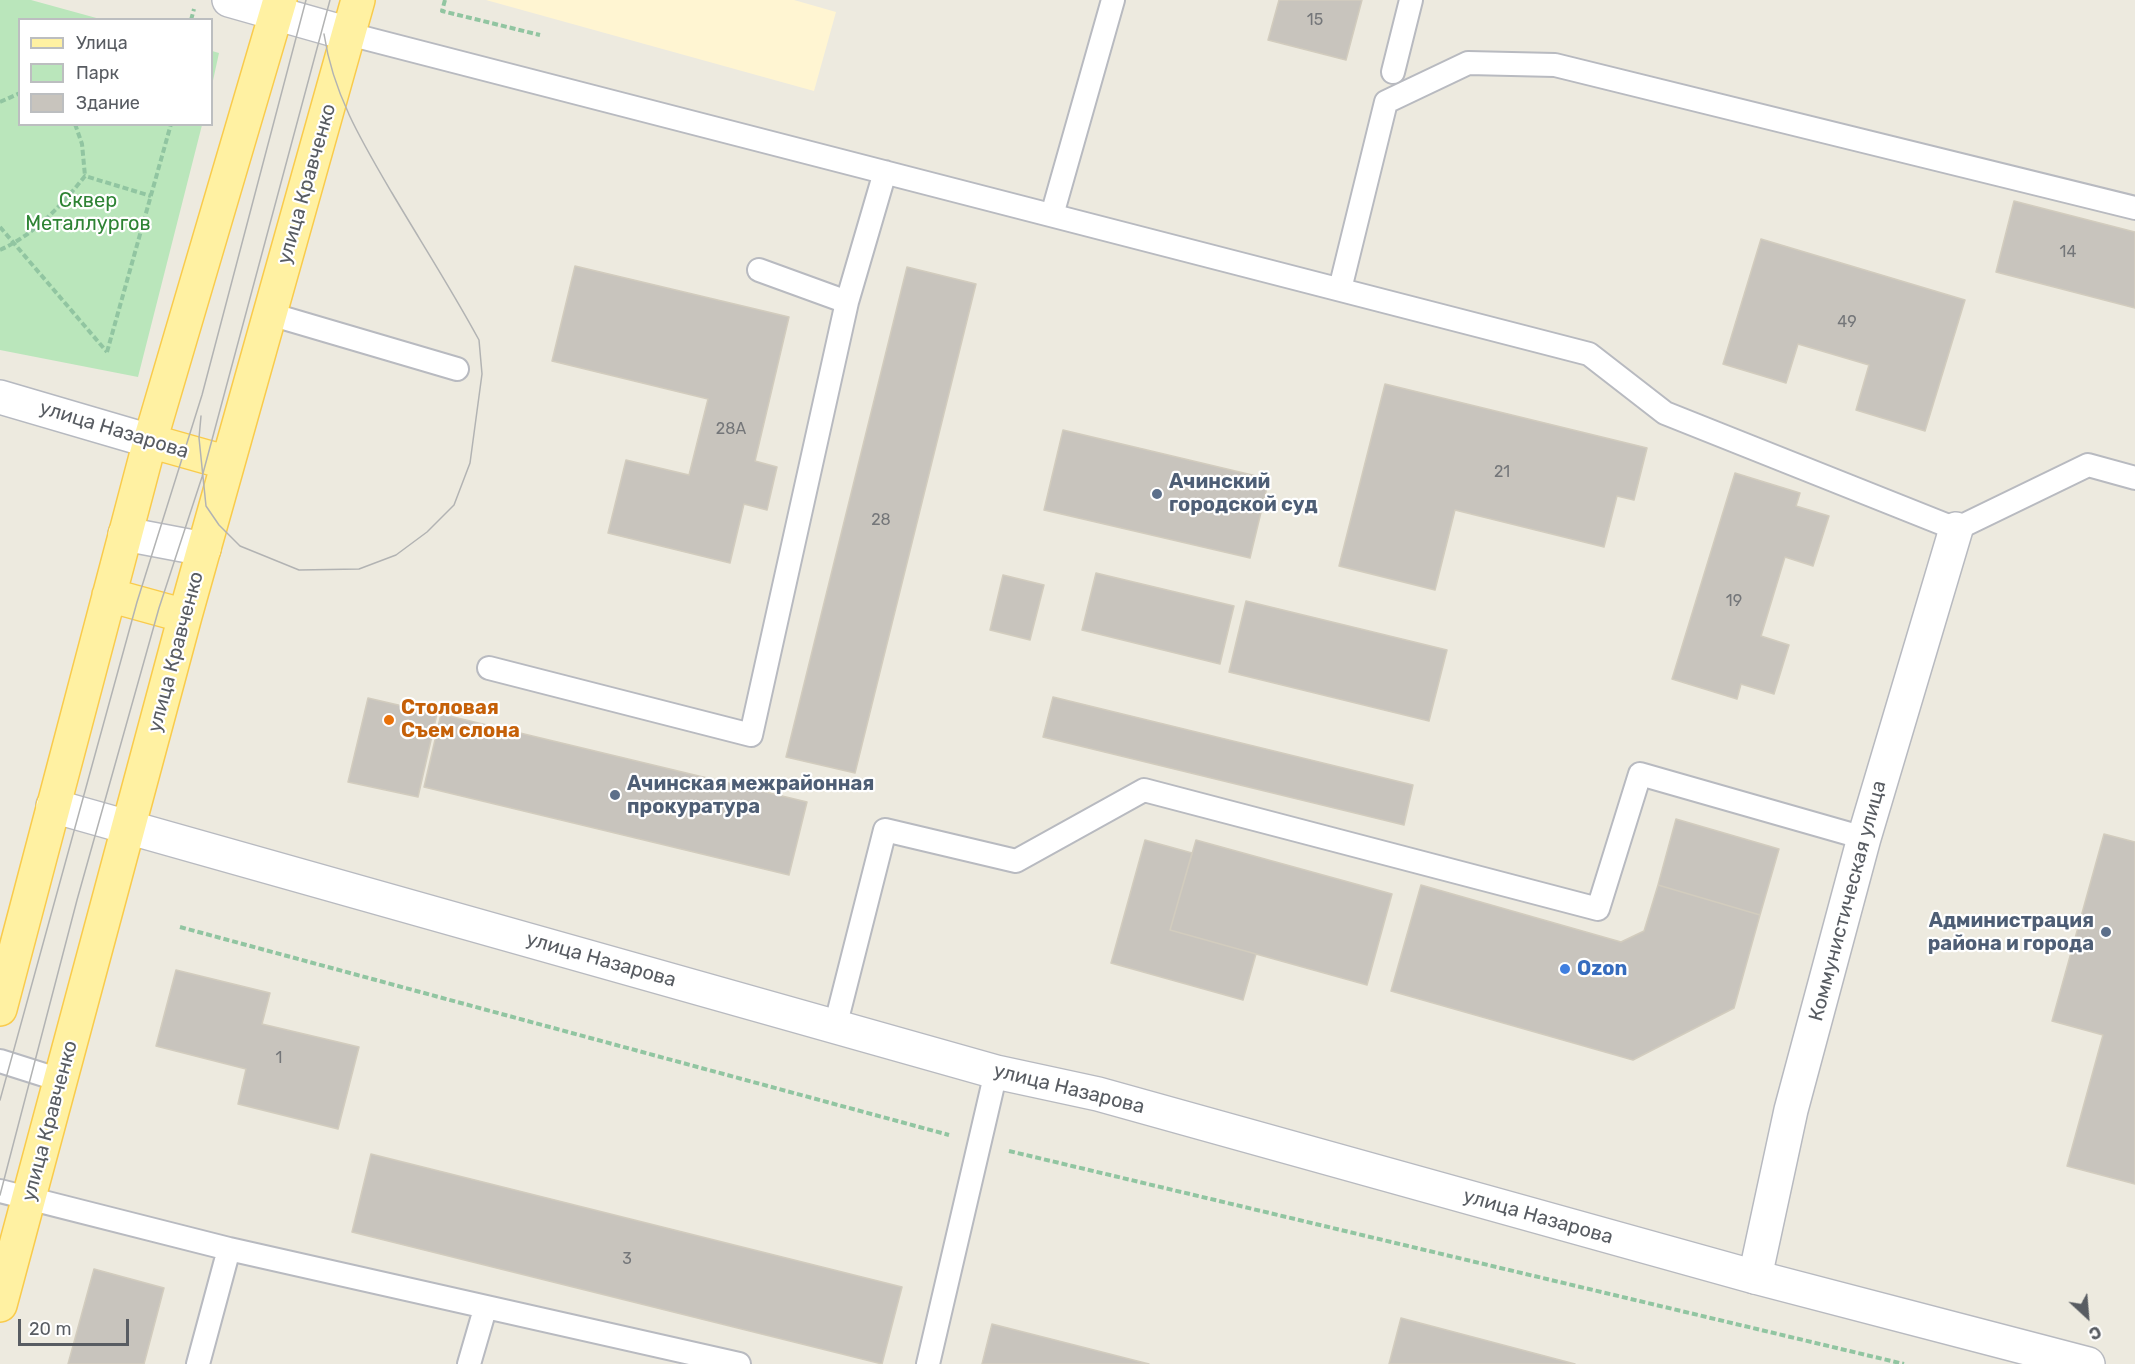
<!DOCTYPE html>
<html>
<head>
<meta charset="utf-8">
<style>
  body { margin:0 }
  #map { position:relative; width:2135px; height:1364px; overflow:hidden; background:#edeadf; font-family:Rubik,sans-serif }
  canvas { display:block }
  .legend { position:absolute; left:18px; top:18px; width:195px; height:108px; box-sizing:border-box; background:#fff; border:2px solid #bcbec0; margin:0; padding:8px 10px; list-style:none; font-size:18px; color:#585c62 }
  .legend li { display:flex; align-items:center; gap:12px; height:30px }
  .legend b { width:30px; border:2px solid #bcbec0 }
  .north { position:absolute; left:2057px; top:1286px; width:60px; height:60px; -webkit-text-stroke:4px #fff; paint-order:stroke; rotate:154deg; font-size:16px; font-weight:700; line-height:24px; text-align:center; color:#585c62 }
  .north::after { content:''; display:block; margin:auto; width:21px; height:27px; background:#585c62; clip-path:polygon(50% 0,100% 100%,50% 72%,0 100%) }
  .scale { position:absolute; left:18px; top:1319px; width:111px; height:27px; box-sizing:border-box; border:3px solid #585c62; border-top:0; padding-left:8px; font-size:18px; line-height:21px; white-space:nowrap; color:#585c62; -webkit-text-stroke:4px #fff; paint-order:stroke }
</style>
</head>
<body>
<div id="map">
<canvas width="2135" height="1364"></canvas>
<ul class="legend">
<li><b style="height:8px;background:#fff1a2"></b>Улица</li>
<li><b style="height:16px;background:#bae6bb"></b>Парк</li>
<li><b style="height:16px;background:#c8c4bd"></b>Здание</li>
</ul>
<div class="north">С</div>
<div class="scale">20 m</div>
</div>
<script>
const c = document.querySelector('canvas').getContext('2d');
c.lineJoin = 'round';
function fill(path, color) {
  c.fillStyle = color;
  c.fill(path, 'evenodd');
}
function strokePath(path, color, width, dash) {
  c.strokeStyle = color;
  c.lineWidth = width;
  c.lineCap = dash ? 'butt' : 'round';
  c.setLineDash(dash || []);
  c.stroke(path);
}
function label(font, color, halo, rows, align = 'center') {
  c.font = font + ' Rubik,sans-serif';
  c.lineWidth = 4.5;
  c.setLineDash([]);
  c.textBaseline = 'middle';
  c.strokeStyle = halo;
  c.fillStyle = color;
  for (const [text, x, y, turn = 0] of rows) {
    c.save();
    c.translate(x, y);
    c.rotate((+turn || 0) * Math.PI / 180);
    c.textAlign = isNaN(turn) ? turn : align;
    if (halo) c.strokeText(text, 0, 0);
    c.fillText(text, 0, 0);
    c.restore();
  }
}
const commercial = new Path2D(`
  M486,0H794L836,12L814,91Z`);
const green = new Path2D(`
  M0,0H31L100,19L20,20V124L202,125L138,377L0,350Z
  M212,51L219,53L212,85Z`);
const building = new Path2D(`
  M1279,0H1362L1346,60L1268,40Z
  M2014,201L2135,232V308L1996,272Z
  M1761,239L1965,300L1925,431L1856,410L1869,365L1798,344L1786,383L1723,364Z
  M575,266L789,317L755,461L777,467L767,510L744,504L730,563L608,533L626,460L689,475L708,399L552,361Z
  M907,267L976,284L855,773L786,757Z
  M1385,384L1647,448L1634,500L1617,496L1604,547L1455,510L1435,590L1339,566Z
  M1063,430L1269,479L1250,558L1044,510Z
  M1735,473L1800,493L1796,506L1829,516L1813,566L1785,557L1761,636L1789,645L1774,694L1741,684L1737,699L1672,679Z
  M1096,573L1234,606L1220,664L1082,630Z
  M1003,575L1044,585L1030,640L990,630Z
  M1246,601L1447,650L1429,721L1229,672Z
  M1053,697L1413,785L1404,825L1043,737Z
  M368,698L437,714L418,797L348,782Z
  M441,714L807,802L789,875L424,787Z
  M1676,819L1779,849L1760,915L1658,885Z
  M2104,834L2135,842V1184L2067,1166L2103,1035L2052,1021Z
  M1145,840L1192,853L1170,930L1256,954L1243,1000L1111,963Z
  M1196,840L1392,894L1367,985L1170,930Z
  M1421,885L1621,942L1644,931L1658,885L1760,915L1734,1008L1633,1060L1391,991Z
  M176,970L270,993L262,1024L359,1047L338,1129L238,1104L246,1069L156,1046Z
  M371,1154L902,1287L882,1364L352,1232Z
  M94,1269L164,1288L144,1364H68Z
  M1401,1318L1575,1364H1389Z
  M992,1324L1149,1364H982Z`);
const path = new Path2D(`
  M445,0L442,11L540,35
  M191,20L194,9
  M0,102L20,93
  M75,124L82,144L85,176
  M0,227L107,352
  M0,250C35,234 61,206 85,176L151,196
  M107,352L171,124
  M180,927L949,1135
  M1009,1151L1904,1364`);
const service = new Path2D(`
  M349,34L1589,354L1665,413L1956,529L2088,465L2135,478
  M1393,72L1411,0
  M1052,215L1113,0
  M759,270L847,302
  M1340,289L1386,102L1468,63L1555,65L2135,208
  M270,314L457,369
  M489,668L751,735L847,302L885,172
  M835,1027L885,830L1016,861L1144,790L1598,909L1640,774L1864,838
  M0,1061L60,1080
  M0,1191L229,1249L739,1364
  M198,1364L229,1249
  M469,1364L485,1309
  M928,1364L996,1072`);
const minor = new Path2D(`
  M229,0L349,34
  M125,534L204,549
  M1755,1277L1791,1110L1864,838L1956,529`);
const tertiary = new Path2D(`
  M53,806L996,1072L1098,1094L1755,1277L2088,1364`);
const secondary = new Path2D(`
  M0,397L150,441`);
const primary = new Path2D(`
  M150,441L228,463
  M109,595L185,616
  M0,1009L150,441L280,0
  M0,1305L185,616L358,0`);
const tram = new Path2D(`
  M201,416L199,438L206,506L219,525L240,546L299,570L359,569L396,555L427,532L454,505L470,463L482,374L479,340C452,290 421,242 392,193C362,142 333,94 324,34
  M0,1100L137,602L202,395L306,0
  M0,1195L77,900L159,608L202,477L330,0`);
const markers = [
  [1157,494,6,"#5c6f8a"],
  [389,720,6,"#e8710a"],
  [615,795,6,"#5c6f8a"],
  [2106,932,6,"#5c6f8a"],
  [1565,969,6,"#3f7fe0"]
];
const numberNames = [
  ["15",1315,20],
  ["14",2068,252],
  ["49",1847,322],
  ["28А",731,429],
  ["21",1502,472],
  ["28",881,520],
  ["19",1734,601],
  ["1",279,1058],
  ["3",627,1259]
];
const streetNames = [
  ["улица Кравченко",307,184,-74],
  ["улица Назарова",114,430,17],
  ["улица Кравченко",176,652,-75],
  ["Коммунистическая улица",1848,901,-75],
  ["улица Назарова",601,960,16],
  ["улица Назарова",1069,1089,14],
  ["улица Кравченко",50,1121,-75],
  ["улица Назарова",1538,1217,16]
];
const parkNames = [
  ["Сквер",88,201],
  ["Металлургов",88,224]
];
const serviceNames = [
  ["Ачинский",1169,482],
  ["городской суд",1169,505],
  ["Ачинская межрайонная",627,784],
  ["прокуратура",627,807],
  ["Администрация",2094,921,"right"],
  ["района и города",2094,944,"right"]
];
const foodNames = [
  ["Столовая",401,708],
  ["Съем слона",401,731]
];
const shopNames = [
  ["Ozon",1577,969]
];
fill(commercial, '#fff5d2');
fill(green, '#bae6bb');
fill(building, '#c8c4bd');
strokePath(building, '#d2ccbe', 1.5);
strokePath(service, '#b8bac0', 26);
strokePath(minor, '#b8bac0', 36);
strokePath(tertiary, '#b8bac0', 36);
strokePath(secondary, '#b6b9c0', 36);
strokePath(primary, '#f9cb4c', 36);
strokePath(path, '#91c5a1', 4, [6, 3]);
strokePath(service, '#fff', 22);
strokePath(minor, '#fff', 33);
strokePath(tertiary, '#fff', 33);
strokePath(secondary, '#fff', 33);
strokePath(primary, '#fff1a2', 33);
strokePath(tram, '#b2b3b3', 1.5);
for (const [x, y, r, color] of markers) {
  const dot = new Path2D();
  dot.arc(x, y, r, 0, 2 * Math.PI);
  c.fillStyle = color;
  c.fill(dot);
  strokePath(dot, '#fff', 2);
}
label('16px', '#747679', null, numberNames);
label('20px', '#585c62', '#fff', streetNames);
label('20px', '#2e8334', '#fff', parkNames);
label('bold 20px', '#4e5e75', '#fff', serviceNames, 'left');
label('bold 20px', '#c56008', '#fff', foodNames, 'left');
label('bold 20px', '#366cbe', '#fff', shopNames, 'left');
</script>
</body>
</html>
